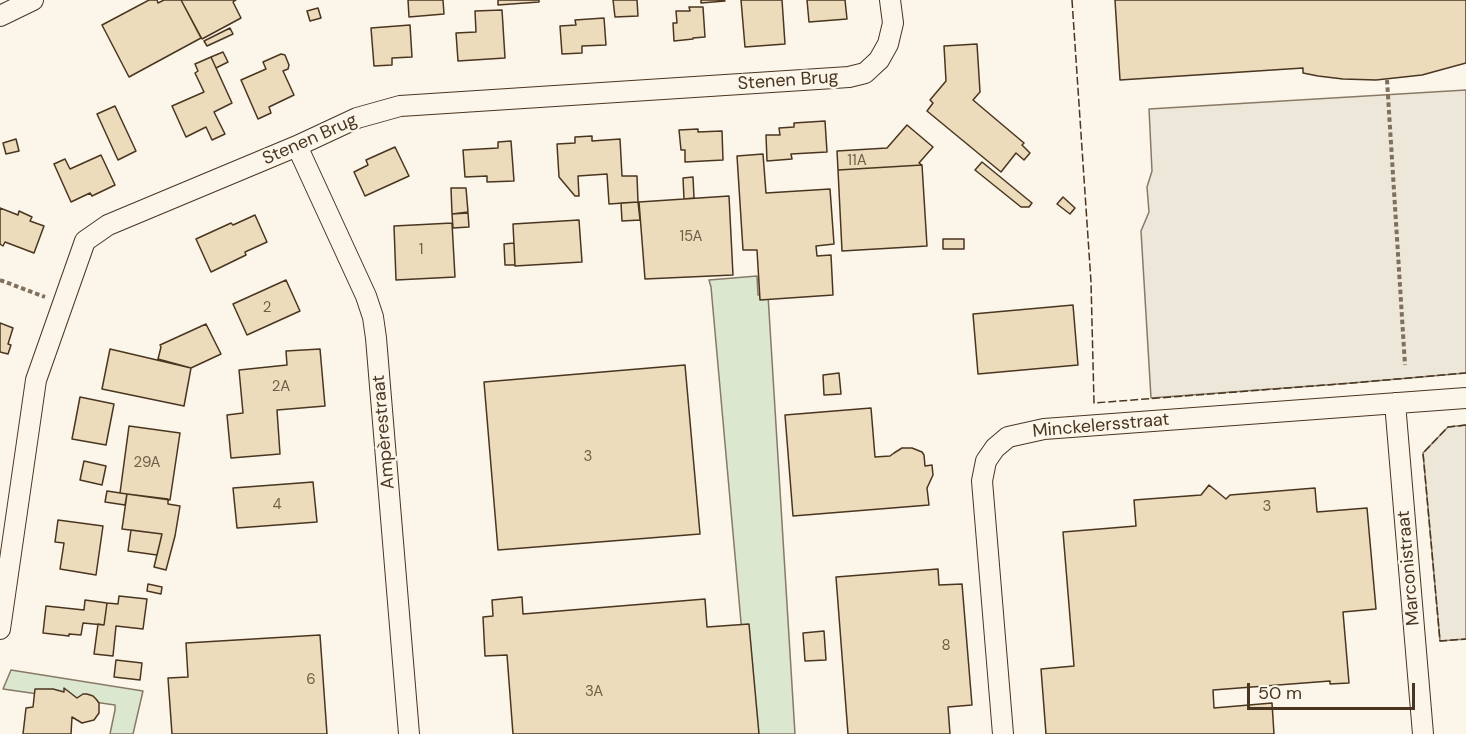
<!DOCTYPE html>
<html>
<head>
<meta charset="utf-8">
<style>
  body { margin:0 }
  #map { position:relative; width:1466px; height:734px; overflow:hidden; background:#fbf6e9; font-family:"DM Sans",sans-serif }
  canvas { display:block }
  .scale { position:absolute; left:1247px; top:683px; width:168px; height:27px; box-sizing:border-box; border:3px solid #4a3520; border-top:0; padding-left:8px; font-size:18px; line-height:21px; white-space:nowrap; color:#4a3520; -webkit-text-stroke:4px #fbf6e9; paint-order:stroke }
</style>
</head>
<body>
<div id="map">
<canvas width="1466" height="734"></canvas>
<div class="scale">50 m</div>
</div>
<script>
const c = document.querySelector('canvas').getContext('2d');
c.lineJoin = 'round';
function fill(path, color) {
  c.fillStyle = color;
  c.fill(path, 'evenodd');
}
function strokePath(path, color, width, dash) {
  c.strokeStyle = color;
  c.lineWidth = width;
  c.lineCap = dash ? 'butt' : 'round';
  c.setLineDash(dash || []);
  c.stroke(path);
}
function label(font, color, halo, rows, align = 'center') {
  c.font = font + ' "DM Sans",sans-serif';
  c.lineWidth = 4.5;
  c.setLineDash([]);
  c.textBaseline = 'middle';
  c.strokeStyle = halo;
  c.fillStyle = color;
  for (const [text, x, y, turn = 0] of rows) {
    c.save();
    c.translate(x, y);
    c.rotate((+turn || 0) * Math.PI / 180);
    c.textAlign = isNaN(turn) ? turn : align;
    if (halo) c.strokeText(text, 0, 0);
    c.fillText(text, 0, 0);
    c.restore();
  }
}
const green = new Path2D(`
  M757,276L758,295H768L795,734H751L711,287L709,280Z
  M11,670L143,691L133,734H110L115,710V705L3,689Z`);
const parking = new Path2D(`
  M1466,90V373L1352,383L1151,398L1141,231L1149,212L1147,187L1152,171L1149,109Z
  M1466,425V639L1440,641L1423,453L1448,427Z`);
const building = new Path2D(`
  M149,0H157L158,3L164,0H181L201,38L129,77L102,25Z
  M181,0H236L233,2L241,18L202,39Z
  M408,0H443L444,14L409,17Z
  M498,0H539V2L498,5Z
  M613,0H637L638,16L615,17Z
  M701,0H724L725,1L701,3Z
  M741,0H782L785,44L745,47Z
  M807,0H845L847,19L809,22Z
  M1115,0H1466V63L1422,75L1376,80L1343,79L1318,76L1303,73V68L1120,80Z
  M689,7H703L705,37L693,38V39L674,41L673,23H677L676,11H690Z
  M318,8L321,18L310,21L307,11Z
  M502,10L505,58L458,61L456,33L476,32L475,11Z
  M604,18L606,45L582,46V53L562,54L560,26L576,25L575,20Z
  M410,25L412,57L392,58V65L374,66L371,28Z
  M230,28L233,34L207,46L204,41Z
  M977,44L980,92L973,100L1024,143L1022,145L1030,153L1024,160L1016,153L1001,172L927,111L933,103L930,100L946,81L944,46Z
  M223,52L228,62L216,68L211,57Z
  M281,54L285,55L289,65L288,69L283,71L294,95L269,107L271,113L258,119L241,80L266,69L263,62Z
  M211,57L232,103L214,112L225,134L212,140L206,127L186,137L172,106L204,92L195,73L198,71L195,64Z
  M115,106L136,151L118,160L97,114Z
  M825,121L827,152L791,154L792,159L767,161L766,135H780L779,128L794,127V123Z
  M907,125L933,147L919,163L922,165L838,170L837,151L887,148Z
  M698,129V132L722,131L723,160L685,162V150H681L679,130Z
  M592,136V141L620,139L622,176H637L638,202L609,204L607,174L578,176L579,196H575L559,177L557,144L575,143V137Z
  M16,139L19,151L6,154L3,143Z
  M511,141L514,181L487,182V176L465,177L463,150L498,148V142Z
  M395,147L409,176L365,196L354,172L368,165L366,160Z
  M763,154L766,193L830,189L834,244L816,246L817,256L831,255L833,295L760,300L757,250H743L737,156Z
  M101,155L115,185L92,196L90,193L71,202L54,164L65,159L70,169Z
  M982,162L1032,203L1029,207H1021L975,170Z
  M922,165L927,246L842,251L838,170Z
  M693,177L694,198L684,199L683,178Z
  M451,188H466L468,212L452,214Z
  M729,196L733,275L645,279L639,202Z
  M1063,197L1075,208L1070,214L1057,204Z
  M638,202L640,220L622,221L621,203Z
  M0,208L18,215L19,211L32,217L30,221L44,226L34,253L5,242L3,246L0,244Z
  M468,213L469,227L453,228L452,214Z
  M255,215L267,242L245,252L246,255L211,272L196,239L231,223L233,225Z
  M579,220L582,262L515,266L513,224Z
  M452,223L455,277L396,280L394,226Z
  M943,239H964V249H943Z
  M514,243L515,265H505L504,244Z
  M286,280L300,311L247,335L233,304Z
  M1073,305L1078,365L978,374L973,314Z
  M0,323L13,328L8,344L11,345L8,354L0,352Z
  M206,324L221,354L191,368L158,359L161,347L160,345Z
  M110,349L191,368L184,406L102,389Z
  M320,349L325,406L277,410L280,454L231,458L227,415L243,413L239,370L287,365L286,351Z
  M685,365L700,534L498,550L484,382Z
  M839,373L841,394L824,395L823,375Z
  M80,397L114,404L106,445L72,439Z
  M871,408L875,457L890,456L894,453L902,448H912L922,452L924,455L925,466L932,465L933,475L927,488L929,505L793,516L785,415Z
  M129,426L180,433L170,500L120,493Z
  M84,461L106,466L102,485L80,480Z
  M313,482L317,522L237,528L233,488Z
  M1209,485L1226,499L1230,495L1315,488L1317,512L1367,508L1376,609L1343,612L1349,683L1330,684V681L1213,690L1214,708L1272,703L1274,734H1046L1041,669L1074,666L1063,532L1136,526L1134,500L1201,495Z
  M107,491L127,494L125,505L105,502Z
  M127,494L168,499V504L180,506L175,536L166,570L154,567L162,534L122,529Z
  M58,520L103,526L96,575L60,569L64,543L55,542Z
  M131,530L162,534L157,555L128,551Z
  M938,569L939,585L962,584L972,705L948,707L950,734H848L836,577Z
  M148,584L162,587L161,594L147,591Z
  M119,596L147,599L143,629L116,626L113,656L94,654L98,624L104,625L107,603L118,604Z
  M522,597L523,614L705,599L707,627L749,624L759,734H513L507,655L485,656L483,617L493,616L492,600Z
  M85,600L107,603L104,625L83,623L81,635L69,634V636L43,633L46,606L84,610Z
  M824,631L826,660L805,661L803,633Z
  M320,635L327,734H172L168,678L188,677L186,643Z
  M116,660L142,663L140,680L114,677Z
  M64,688L77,698L83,694H87L93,696L96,699L99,703V713L94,720L82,723L72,717L71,734H23L26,708L33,707L35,689H53L64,692Z`);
const path = new Path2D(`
  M1387,80L1405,365
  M0,280L45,297`);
const minor = new Path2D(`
  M0,16L33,0
  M297,146L366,296L373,317L376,338L409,734
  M1395,403L1423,734
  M0,629L36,380L85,241L108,225L297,146L357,118L400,106L849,77L865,73L879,60L888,44L893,23L890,0
  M1003,734L982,481L986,461L995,448L1008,437L1044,429L1466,398`);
const fence = new Path2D(`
  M1072,0L1091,282L1094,403L1352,383L1466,373
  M1466,425L1448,427L1423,453L1440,641L1466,639`);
const numberNames = [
  ["11A",857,161],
  ["15A",691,237],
  ["1",421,250],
  ["2",267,308],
  ["2A",281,387],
  ["3",588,457],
  ["29A",147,463],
  ["4",277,505],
  ["3",1267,507],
  ["8",946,646],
  ["6",311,680],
  ["3A",594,692]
];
const streetNames = [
  ["Stenen Brug",788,81,-4],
  ["Stenen Brug",310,140,-24],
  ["Minckelersstraat",1101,426,-5],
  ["Ampèrestraat",384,432,-95],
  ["Marconistraat",1409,568,-95]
];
fill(green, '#dce7d0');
strokePath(green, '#887966', 1.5);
fill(parking, '#ede7d9');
strokePath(parking, '#887966', 1.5);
fill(building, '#ecdcbc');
strokePath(building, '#4a3520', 1.5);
strokePath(minor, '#4a3520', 22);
strokePath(path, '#7f6f5c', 4, [4.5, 3]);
strokePath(minor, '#fbf6e9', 20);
strokePath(fence, '#4a3520', 1.5, [8, 3]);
label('15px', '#725f47', null, numberNames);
label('18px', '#4a3520', '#fbf6e9', streetNames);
</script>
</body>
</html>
